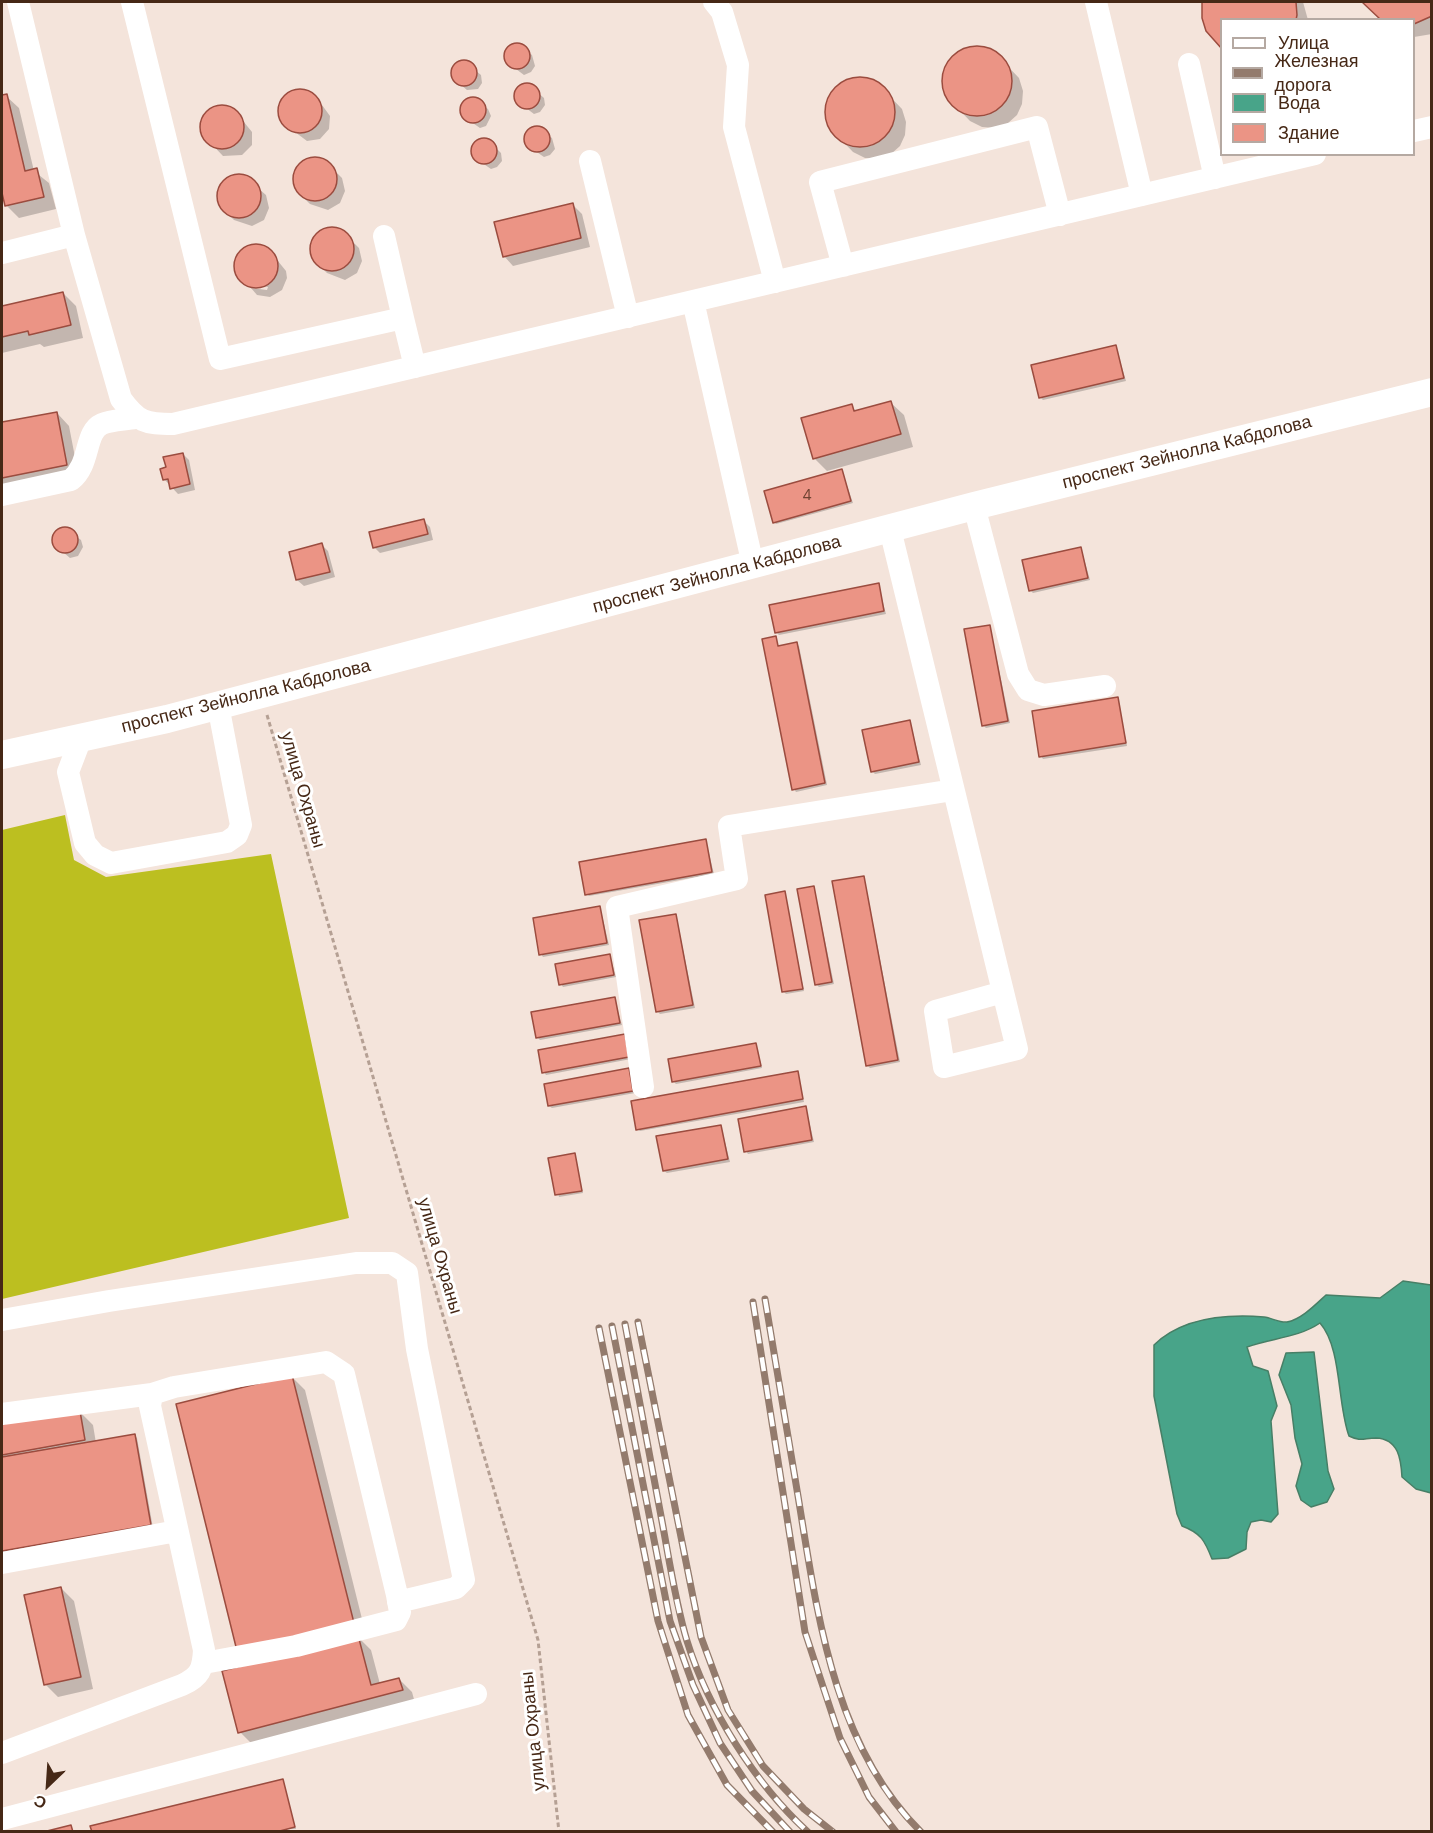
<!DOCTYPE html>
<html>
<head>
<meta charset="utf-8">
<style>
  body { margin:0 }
  #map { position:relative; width:1433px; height:1833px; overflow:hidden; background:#f4e4db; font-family:"DM Sans",sans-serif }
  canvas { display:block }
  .frame { position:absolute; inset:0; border:3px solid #462816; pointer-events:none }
  .legend { position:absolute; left:1220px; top:18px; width:195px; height:138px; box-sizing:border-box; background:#fff; border:2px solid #b5a9a2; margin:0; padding:8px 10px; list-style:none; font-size:18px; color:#462816 }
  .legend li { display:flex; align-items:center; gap:12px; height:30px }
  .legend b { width:30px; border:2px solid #b5a9a2 }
  .north { position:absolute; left:18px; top:1755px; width:60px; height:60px; -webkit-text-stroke:4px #fff; paint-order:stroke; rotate:205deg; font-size:16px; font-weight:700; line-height:24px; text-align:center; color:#462816 }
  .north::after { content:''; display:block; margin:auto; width:21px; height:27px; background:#462816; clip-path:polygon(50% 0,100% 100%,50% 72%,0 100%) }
</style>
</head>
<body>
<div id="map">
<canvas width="1433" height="1833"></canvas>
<div class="frame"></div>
<ul class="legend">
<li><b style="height:8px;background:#fff"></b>Улица</li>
<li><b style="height:8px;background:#937b6d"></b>Железная дорога</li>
<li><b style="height:16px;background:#48a489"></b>Вода</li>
<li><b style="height:16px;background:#eb9485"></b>Здание</li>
</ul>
<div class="north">С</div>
</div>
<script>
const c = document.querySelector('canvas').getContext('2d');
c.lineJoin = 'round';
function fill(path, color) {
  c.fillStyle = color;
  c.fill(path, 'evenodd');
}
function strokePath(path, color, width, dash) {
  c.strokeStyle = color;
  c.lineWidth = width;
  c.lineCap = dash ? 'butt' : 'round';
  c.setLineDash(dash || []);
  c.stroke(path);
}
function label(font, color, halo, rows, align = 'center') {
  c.font = font + ' "DM Sans",sans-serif';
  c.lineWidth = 6;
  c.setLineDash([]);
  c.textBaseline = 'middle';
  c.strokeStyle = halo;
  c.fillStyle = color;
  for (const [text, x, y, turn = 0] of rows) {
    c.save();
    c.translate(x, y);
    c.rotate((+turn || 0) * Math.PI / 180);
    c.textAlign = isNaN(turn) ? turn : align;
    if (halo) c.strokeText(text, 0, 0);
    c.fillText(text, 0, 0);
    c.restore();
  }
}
const forest = new Path2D(`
  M65,815L74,860L106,877L271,854L349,1218L2,1299V830Z`);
const water = new Path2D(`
  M1403,1281L1431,1285V1493L1416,1489L1402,1477C1401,1460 1399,1439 1376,1438C1364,1438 1361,1442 1349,1436C1337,1403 1342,1348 1320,1323C1298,1338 1271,1338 1247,1347L1253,1366L1268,1371L1277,1406L1271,1421L1278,1514L1271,1522L1261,1520L1251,1522L1247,1532L1246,1549L1228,1558L1212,1559C1205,1541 1201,1533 1182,1526L1177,1514L1154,1396V1345C1183,1317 1226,1314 1264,1317C1272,1318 1280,1323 1287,1322C1302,1319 1316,1304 1326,1295L1380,1298Z
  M1314,1352L1328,1471L1334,1489L1327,1502L1311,1507L1301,1500L1296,1486L1302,1464L1295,1438L1291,1405L1279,1375L1286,1353Z`);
const shadow = new Path2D(`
  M1204,2H1303L1308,20H1222V48L1205,24Z
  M1365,2H1432V34L1414,37V20H1380Z
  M519,45L532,55L535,66L531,72L524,75L508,63L507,52L511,47Z
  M973,48L985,49L997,55L1019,78L1023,91L1022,104L1017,115L1007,124L995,128L982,127L970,121L948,98L944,85L945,73L951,61L960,53Z
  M465,62L481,75L482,83L478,89L467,90L455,80L453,69L458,63Z
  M855,80H868L880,86L902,109L906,122L905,135L900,146L890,155L878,159L865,158L853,152L831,129L827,116L828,104L833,92L843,84Z
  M528,84L544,98L545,105L540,112L534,114L518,102L516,92L521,86Z
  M306,91L322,105L330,116L329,129L320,139L307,141L291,129L279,113L282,101L292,92Z
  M6,96L19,108L34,171L49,183L56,209L19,218L6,205L2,186V97Z
  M474,99L488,109L491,116L486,126L480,128L464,117L462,106L467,101Z
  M222,107L235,111L252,132V145L242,155L223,156L204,136L205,117L215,108Z
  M538,128L552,138L555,149L550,155L544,157L528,146L526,135L531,129Z
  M478,141H489L501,153L502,161L497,167L491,169L475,158L473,147Z
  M314,159L327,163L342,178L345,191L340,203L328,210L310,204L300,194L295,182L297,169L307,161Z
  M238,176H244L266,195L269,208L264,220L252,226L234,220L224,210L218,198L225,181Z
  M572,204L582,214L590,247L513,266L504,256Z
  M331,229L344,233L359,248L362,261L357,273L345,280L327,273L317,263L312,251V245L319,234Z
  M256,246L269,250L286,271L287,278L282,290L270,297L257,295L251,288L267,290L268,287L247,284L236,269V262L243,251Z
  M63,293L76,306L83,338L44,347L40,344L2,353V308Z
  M1116,347L1126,381L1043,400L1040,397Z
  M891,403L904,415L913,447L827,471L814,458L851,406L857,412Z
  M57,413L69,426L79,478L2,493V424Z
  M183,454L189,460L195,490L178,494L164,479L168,469Z
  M842,471L853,503L776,524L774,522Z
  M424,521L430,527L433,540L380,553L374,547Z
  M65,528L81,540L83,547L78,556L70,558L57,547L54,540L58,530Z
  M322,545L328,551L335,577L304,586L297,580Z
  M1081,548L1090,580L1033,593L1030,590Z
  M878,584L886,614L779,635L776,632Z
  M990,626L1010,723L986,728L983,725Z
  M775,638L779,647L796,644L799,646L827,785L796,792L794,789Z
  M1118,699L1127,746L1043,759L1041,756Z
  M910,722L921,765L875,774L872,771Z
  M706,841L714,874L589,896L587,894Z
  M864,877L900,1062L870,1068L867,1065Z
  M814,888L834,984L819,987L816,984Z
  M784,893L804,991L786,994L784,992Z
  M600,907L609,945L543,957L541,954Z
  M676,915L695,1008L660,1014L657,1011Z
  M610,956L616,977L563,987L561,984Z
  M614,998L622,1025L540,1040L537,1037Z
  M624,1036L631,1059L546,1075L544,1072Z
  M756,1044L762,1068L676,1084L673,1081Z
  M629,1070L635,1093L552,1108L549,1106Z
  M797,1073L804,1102L640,1131L638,1129Z
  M806,1108L814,1142L748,1154L746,1151Z
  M721,1126L730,1162L667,1173L664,1171Z
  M574,1155L583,1193L559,1197L550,1159Z
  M292,1377L305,1390L366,1635L358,1637L371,1650L380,1684L399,1679L412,1692L415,1703L253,1745L240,1732L253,1664Z
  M80,1412L93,1425L96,1443L135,1436L137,1438L153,1528L2,1554V1426Z
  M61,1588L74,1601L93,1689L58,1697L45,1684Z
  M282,1781L296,1829L93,1832Z`);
const building = new Path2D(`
  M1202,2H1296L1297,15L1296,20H1222V49L1206,31L1202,18Z
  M1362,2H1432V16L1414,24V20H1381Z
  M504 56a13 13 0 1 1 26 0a13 13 0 1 1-26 0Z
  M942 81a35 35 0 1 1 70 0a35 35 0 1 1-70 0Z
  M451 73a13 13 0 1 1 26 0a13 13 0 1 1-26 0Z
  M825 112a35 35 0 1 1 70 0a35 35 0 1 1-70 0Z
  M514 96a13 13 0 1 1 26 0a13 13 0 1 1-26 0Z
  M278 111a22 22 0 1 1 44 0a22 22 0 1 1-44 0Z
  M7,94L25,171L37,168L44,197L5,206L2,193V95Z
  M460 110a13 13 0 1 1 26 0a13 13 0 1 1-26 0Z
  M200 127a22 22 0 1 1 44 0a22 22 0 1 1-44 0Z
  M524 139a13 13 0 1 1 26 0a13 13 0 1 1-26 0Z
  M471 151a13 13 0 1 1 26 0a13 13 0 1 1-26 0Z
  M293 179a22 22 0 1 1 44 0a22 22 0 1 1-44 0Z
  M217 196a22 22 0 1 1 44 0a22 22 0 1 1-44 0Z
  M573,203L581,238L503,257L494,222Z
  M310 249a22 22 0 1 1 44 0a22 22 0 1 1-44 0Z
  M234 266a22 22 0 1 1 44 0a22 22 0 1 1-44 0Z
  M63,292L71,325L29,335L28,331L2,337V306Z
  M1116,345L1124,378L1039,398L1031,365Z
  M891,401L901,434L813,459L801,418L852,404L854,411Z
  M57,412L67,465L2,478V422Z
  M183,453L190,484L170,489L168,479L163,480L160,469L166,467L163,457Z
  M842,469L851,501L773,523L764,491Z
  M424,519L428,534L373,548L369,532Z
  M52 540a13 13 0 1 1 26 0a13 13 0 1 1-26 0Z
  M322,543L330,572L296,580L289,552Z
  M1081,547L1088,578L1029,591L1022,560Z
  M879,583L884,611L775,633L769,605Z
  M990,625L1008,721L982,726L964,629Z
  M776,636L778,646L797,642L825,783L792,790L762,639Z
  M1118,697L1126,743L1039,757L1032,711Z
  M910,720L919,762L871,772L862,730Z
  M706,839L712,872L585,895L579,862Z
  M864,876L898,1060L866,1066L832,881Z
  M814,886L832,982L815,985L797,889Z
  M785,891L803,989L782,992L765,895Z
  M600,906L607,943L539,955L533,918Z
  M676,914L693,1005L656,1012L639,920Z
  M610,954L614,975L559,985L555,964Z
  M615,997L620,1023L536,1038L531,1012Z
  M625,1034L629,1057L542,1073L538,1050Z
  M756,1043L761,1066L672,1082L668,1059Z
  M629,1068L633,1091L548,1106L544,1084Z
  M798,1071L803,1099L636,1130L631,1101Z
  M806,1106L812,1140L744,1152L738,1119Z
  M721,1125L728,1159L663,1171L656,1136Z
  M575,1153L582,1191L555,1195L548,1158Z
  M292,1375L354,1623L237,1651L176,1404Z
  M80,1411L85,1440L2,1455V1424Z
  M135,1434L151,1525L2,1551V1457Z
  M61,1587L81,1677L44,1685L24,1595Z
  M358,1635L371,1685L399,1678L403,1690L238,1733L222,1671Z
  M283,1779L295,1827L276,1832H92L90,1826Z
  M71,1825L73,1832H43Z`);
const path = new Path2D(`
  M267,715L538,1640L559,1832`);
const minor = new Path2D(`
  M18,2L74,235
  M132,2L220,359L403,318L415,367
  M714,2L722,12L738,65L734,127L775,282
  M1096,2L1142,195
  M1189,64L1215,178
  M1414,131L1432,127
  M590,161L628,317
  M384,236L403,318
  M2,253L74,235L121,399C138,422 145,424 173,424L1315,154
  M843,266L820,182L1037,127L1060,215
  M693,301L753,565
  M2,495L71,480C91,464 84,432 102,424C111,420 125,420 135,418
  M974,506L1018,674L1028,690L1044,695L1105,686
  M890,529L1017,1049L944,1067L935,1011L1003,992
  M81,738L68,772L85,843L95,855L111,863L227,842L237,835L241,825L218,705
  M643,1087L617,907L737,879L729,826L953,790
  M2,1320L109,1301L356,1263H392L407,1273L417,1349L464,1580L456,1588L398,1602
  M2,1414L152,1394
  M2,1563L177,1531
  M2,1753L182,1685C200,1677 203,1669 204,1650L150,1406L152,1394L174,1387L326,1362L344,1374L397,1595L400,1612L396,1620L296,1646L204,1663
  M2,1819L476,1694`);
const major = new Path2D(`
  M2,755L167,719L974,506L1432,392`);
const rail = new Path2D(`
  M765,1299C776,1365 787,1430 798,1496C817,1612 833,1745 921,1832
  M753,1302L805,1632L840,1738L869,1797L896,1832
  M638,1322L701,1637L728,1710L763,1766L804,1809L833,1832
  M625,1324C637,1388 649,1452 661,1516C669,1558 675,1601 687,1641C708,1709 756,1785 808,1832
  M612,1326L670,1621L693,1685L720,1743L752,1791L790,1832
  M599,1328L658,1621L688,1715L727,1785L773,1832`);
const numberNames = [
  ["4",807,496]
];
const streetNames = [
  ["проспект Зейнолла Кабдолова",1187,453,-14],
  ["проспект Зейнолла Кабдолова",717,575,-15],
  ["проспект Зейнолла Кабдолова",246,697,-14],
  ["улица Охраны",302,790,74],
  ["улица Охраны",439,1256,74],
  ["улица Охраны",534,1731,-96]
];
fill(forest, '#bcbf20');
fill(water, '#48a489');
strokePath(water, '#477f66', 1.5);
fill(shadow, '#0003');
fill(building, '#eb9485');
strokePath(building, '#9b4c3f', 1.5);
strokePath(path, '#b5a094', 3, [4.5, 3]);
strokePath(minor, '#fff', 22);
strokePath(major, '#fff', 28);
strokePath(rail, '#937b6d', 7);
strokePath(rail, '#fff', 4.5, [14]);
label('15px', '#6f4332', null, numberNames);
label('18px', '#462816', '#fff', streetNames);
</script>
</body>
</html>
